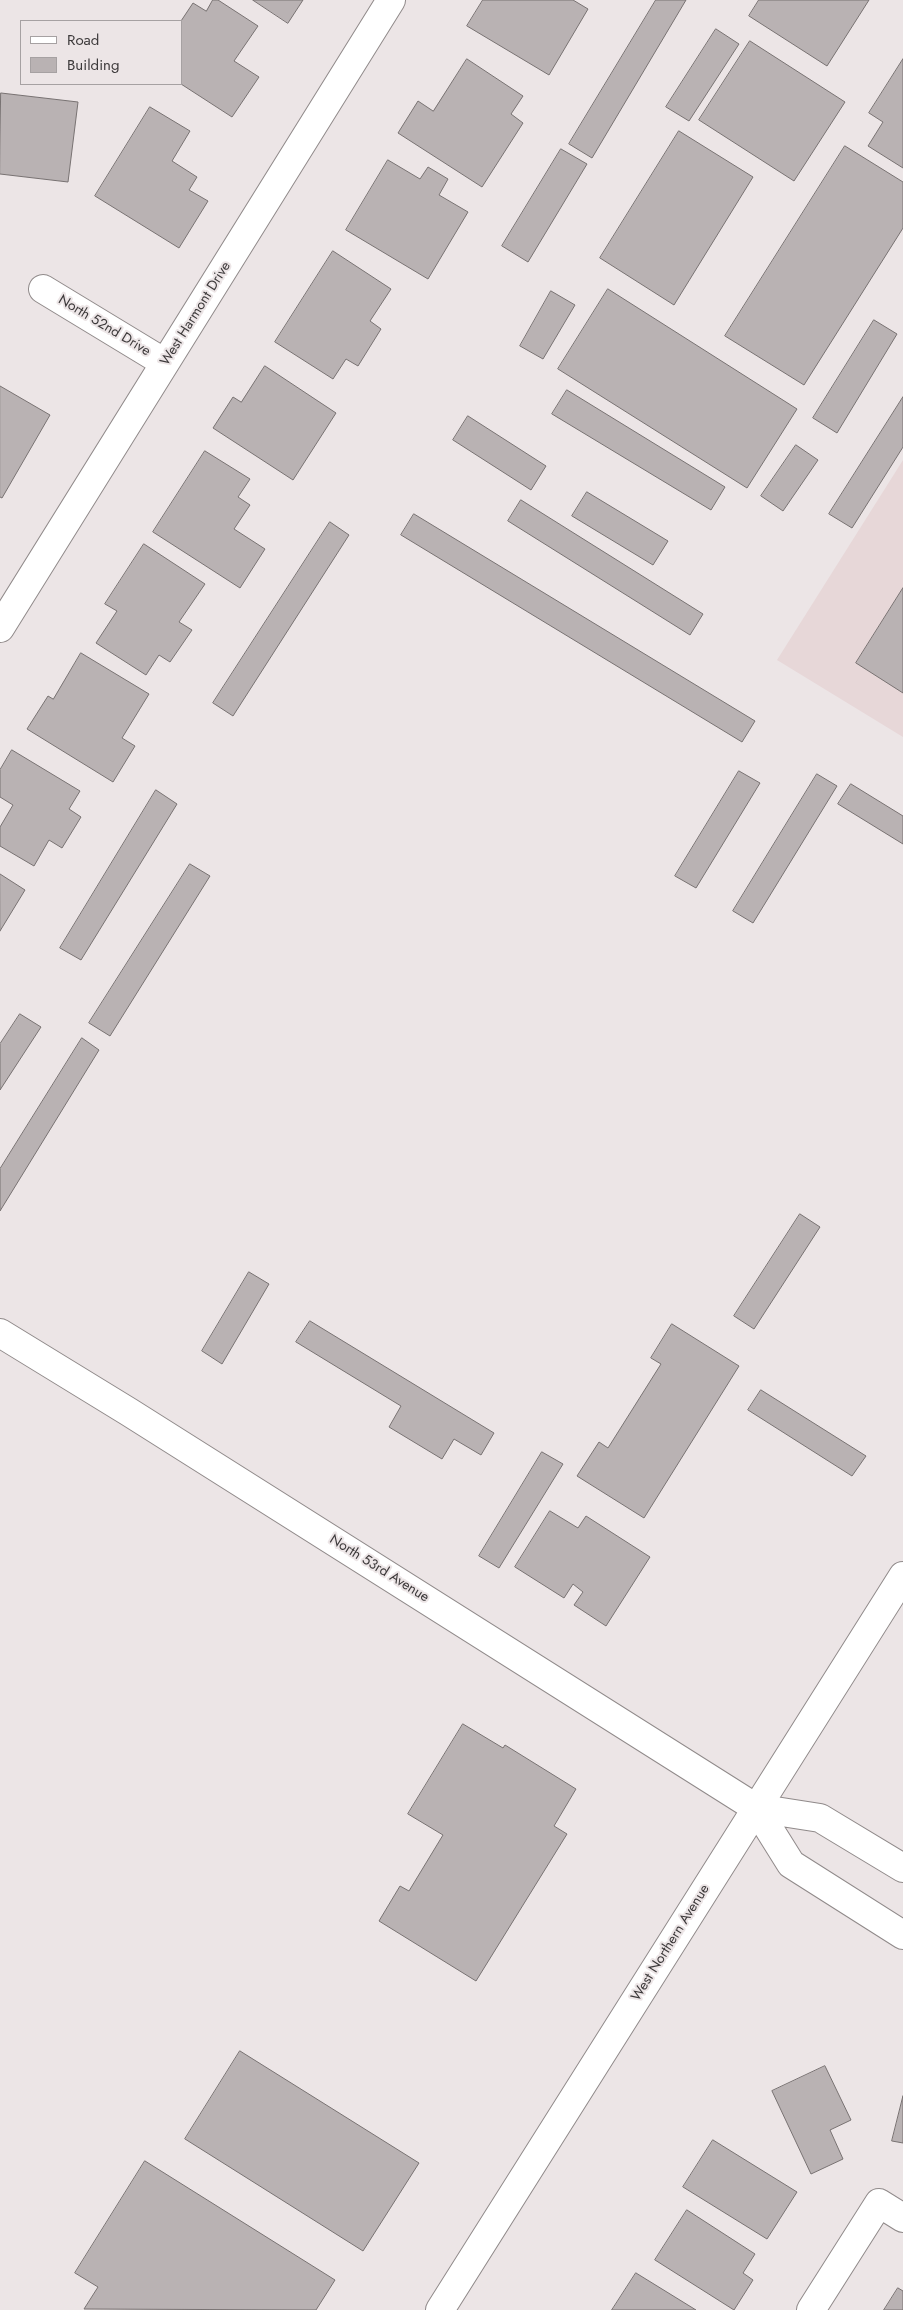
<!DOCTYPE html>
<html>
<head>
<meta charset="utf-8">
<style>
  body { margin:0 }
  #map { position:relative; width:903px; height:2310px; overflow:hidden; background:#ece5e6; font-family:Jost,sans-serif }
  canvas { display:block }
  .legend { position:absolute; left:20px; top:20px; width:162px; height:65px; box-sizing:border-box; background:#ece5e6; border:1px solid #a6a1a2; margin:0; padding:6px 9px; list-style:none; font-size:15px; color:#3d3a3b }
  .legend li { display:flex; align-items:center; gap:10px; height:25px }
  .legend b { width:25px; border:1px solid #a6a1a2 }
</style>
</head>
<body>
<div id="map">
<canvas width="903" height="2310"></canvas>
<ul class="legend">
<li><b style="height:6px;background:#fff"></b>Road</li>
<li><b style="height:14px;background:#b9b2b3"></b>Building</li>
</ul>
</div>
<script>
const c = document.querySelector('canvas').getContext('2d');
c.lineJoin = 'round';
function fill(path, color) {
  c.fillStyle = color;
  c.fill(path, 'evenodd');
}
function strokePath(path, color, width, dash) {
  c.strokeStyle = color;
  c.lineWidth = width;
  c.lineCap = dash ? 'butt' : 'round';
  c.setLineDash(dash || []);
  c.stroke(path);
}
function label(font, color, halo, rows, align = 'center') {
  c.font = font + ' Jost,sans-serif';
  c.lineWidth = 4;
  c.setLineDash([]);
  c.textBaseline = 'middle';
  c.strokeStyle = halo;
  c.fillStyle = color;
  for (const [text, x, y, turn = 0] of rows) {
    c.save();
    c.translate(x, y);
    c.rotate((+turn || 0) * Math.PI / 180);
    c.textAlign = isNaN(turn) ? turn : align;
    if (halo) c.strokeText(text, 0, 0);
    c.fillText(text, 0, 0);
    c.restore();
  }
}
const built = new Path2D(`
  M903,460V737L777,660Z`);
const building = new Path2D(`
  M213,0H218L258,26L234,61L259,77L232,117L181,84V21L193,3L206,11Z
  M253,0H303L288,23Z
  M483,0H573L588,9L549,75L467,26Z
  M656,0H686L592,158L569,144Z
  M759,0H869L827,66L749,16Z
  M716,29L739,44L689,121L666,107Z
  M750,41L845,102L794,181L699,120Z
  M467,59L523,96L511,114L523,123L482,187L398,133L418,101L433,111Z
  M903,59V168L868,146L883,122L869,113Z
  M1,93L78,102L68,182L0,174Z
  M150,107L190,131L172,161L197,177L189,190L208,201L179,248L95,196Z
  M679,131L753,177L674,305L600,258Z
  M845,146L903,182V228L804,385L725,336Z
  M561,149L587,164L528,262L502,246Z
  M388,160L420,179L428,167L448,179L439,195L468,212L428,279L346,230Z
  M333,251L391,289L370,321L381,329L358,366L346,359L333,379L275,342Z
  M608,289L797,409L747,488L558,369Z
  M551,291L575,305L543,359L520,346Z
  M874,320L897,334L837,433L813,418Z
  M265,366L336,413L293,480L213,428L233,397L241,402Z
  M0,386L50,415L2,498L0,497Z
  M567,390L725,487L711,510L552,414Z
  M903,397V447L852,528L829,514Z
  M468,416L546,466L531,490L453,440Z
  M796,445L818,460L783,511L761,496Z
  M205,451L250,479L238,497L250,505L234,529L265,549L240,588L153,532Z
  M587,492L668,541L653,565L572,516Z
  M521,500L703,614L690,635L508,521Z
  M414,514L755,721L742,742L401,535Z
  M330,522L349,535L233,716L213,703Z
  M144,544L205,584L179,622L192,630L170,662L159,655L146,675L96,643L117,611L105,604Z
  M903,588V693L856,663Z
  M81,653L149,694L122,738L135,746L113,782L27,729L48,696L53,699Z
  M12,750L80,791L69,809L81,817L62,848L49,840L34,866L0,846V827L13,805L0,797V770Z
  M739,771L760,783L696,888L675,876Z
  M817,774L837,786L753,923L733,911Z
  M851,784L903,816V844L838,804Z
  M156,790L177,804L81,960L60,948Z
  M190,864L210,876L110,1036L89,1023Z
  M0,874L25,890L0,931Z
  M20,1014L41,1027L0,1090V1044Z
  M82,1038L99,1050L0,1211V1169Z
  M800,1214L820,1227L754,1329L734,1316Z
  M249,1272L269,1284L222,1364L202,1351Z
  M310,1321L494,1433L481,1455L454,1439L442,1459L389,1427L401,1406L296,1342Z
  M672,1324L739,1366L644,1518L577,1476L599,1442L608,1448L661,1364L651,1358Z
  M761,1390L866,1456L852,1476L748,1410Z
  M542,1452L563,1464L499,1568L479,1556Z
  M550,1511L578,1528L586,1516L650,1557L606,1626L574,1605L583,1592L573,1584L564,1598L515,1567Z
  M463,1724L503,1748L505,1745L576,1789L554,1826L567,1834L476,1981L379,1921L400,1886L409,1891L443,1835L408,1814Z
  M240,2051L419,2163L363,2251L185,2139Z
  M825,2066L851,2120L830,2130L843,2159L811,2174L772,2091Z
  M903,2096V2143L892,2141Z
  M713,2140L797,2192L767,2239L683,2187Z
  M145,2161L335,2280L316,2310L84,2309L98,2287L75,2273Z
  M687,2210L755,2254L743,2273L753,2280L734,2310L655,2260Z
  M636,2273L696,2310H612Z
  M898,2288L903,2291V2310H884Z`);
const minor = new Path2D(`
  M43,289L165,363
  M0,628L391,0
  M0,1333L129,1412L756,1808L820,1818L903,1868
  M756,1808L791,1864L903,1935
  M811,2310L879,2203L903,2218`);
const major = new Path2D(`
  M440,2310L903,1576`);
const streetNames = [
  ["West Harmont Drive",196,314,-58],
  ["North 52nd Drive",104,326,31],
  ["North 53rd Avenue",379,1569,32],
  ["West Northern Avenue",671,1943,-58]
];
fill(built, '#e7d7d8');
fill(building, '#b9b2b3');
strokePath(building, '#787272', 1);
strokePath(minor, '#908a8a', 30);
strokePath(major, '#908a8a', 30);
strokePath(minor, '#fff', 28);
strokePath(major, '#fff', 28);
label('14px', '#3d3a3b', '#ece5e6', streetNames);
</script>
</body>
</html>
